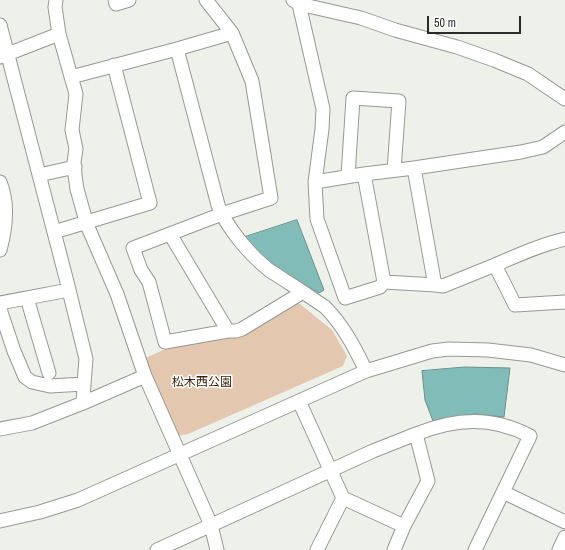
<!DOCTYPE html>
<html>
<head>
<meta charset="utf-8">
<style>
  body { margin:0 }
  #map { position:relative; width:565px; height:550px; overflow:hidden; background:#eef1ea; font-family:"Archivo Narrow",sans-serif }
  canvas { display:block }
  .scale { position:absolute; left:427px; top:16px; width:94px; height:18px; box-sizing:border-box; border:2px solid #292b28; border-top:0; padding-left:5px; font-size:12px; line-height:14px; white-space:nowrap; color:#292b28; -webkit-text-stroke:3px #fff; paint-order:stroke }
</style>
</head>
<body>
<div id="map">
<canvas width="565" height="550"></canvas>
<div class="scale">50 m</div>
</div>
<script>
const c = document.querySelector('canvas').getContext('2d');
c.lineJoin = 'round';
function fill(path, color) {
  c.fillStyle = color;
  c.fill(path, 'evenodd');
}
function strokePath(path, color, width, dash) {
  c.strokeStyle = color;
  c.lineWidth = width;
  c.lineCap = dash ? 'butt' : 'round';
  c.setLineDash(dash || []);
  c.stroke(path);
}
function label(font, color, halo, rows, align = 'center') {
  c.font = font + ' "Archivo Narrow","Noto Sans JP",sans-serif';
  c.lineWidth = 3;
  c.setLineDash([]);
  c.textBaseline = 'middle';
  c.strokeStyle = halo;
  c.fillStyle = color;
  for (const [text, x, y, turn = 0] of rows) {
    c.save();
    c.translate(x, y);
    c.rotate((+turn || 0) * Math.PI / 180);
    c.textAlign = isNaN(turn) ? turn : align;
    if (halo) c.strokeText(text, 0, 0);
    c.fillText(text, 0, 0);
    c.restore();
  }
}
const green = new Path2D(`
  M296,303L300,304L332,330L347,356L343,366L188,434L177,436L143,359L170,347L223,337H241Z`);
const water = new Path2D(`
  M297,220L324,290L319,293L282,272L261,257L245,237Z
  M465,367L510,368L504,417L475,414L433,421L425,400L422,371Z`);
const minor = new Path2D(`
  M115,0L116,4L129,0
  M206,0L232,33L252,81L271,198L222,214L133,248L141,270L149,282L165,342L228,331H236L242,329L303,292
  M293,0L299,4L323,109L322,129L315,182L317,219L345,298L380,287L384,282
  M299,4L361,18L395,30L457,47L494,60L528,74L565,99
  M0,25L66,278L86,359L84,384L83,403
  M177,49L218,205C227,228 249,254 269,270C275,274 283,279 289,283C302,291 313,299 325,307C343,325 355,348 366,371
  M0,57L59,34
  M71,77L177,49L232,33
  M414,168L434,280L436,285L443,286C460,279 478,272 495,265C518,255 540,245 565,239
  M364,174L384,282L436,285
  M39,175L75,167
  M348,176L353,98L399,101L394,170
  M0,182C9,204 6,228 0,250
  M315,182L364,174L414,168L521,152L543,147L565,132
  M54,232L150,203L114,65
  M170,234L228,331
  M495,265L515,305L565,302
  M27,298L49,373
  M0,303L69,290
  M0,309L14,351L25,377L32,382L50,386L84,384
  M145,376L211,525L217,550
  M299,401L343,498L404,526
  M0,429L32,423L83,403L145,376L117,294L87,225L77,189L75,175L74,162L76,149L72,130L76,94L59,34L55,7L56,0
  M416,434C456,418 492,416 530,436L503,492L565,522
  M0,521L40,512L78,500L366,371L432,351L449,349L488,350L531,355L565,365
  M157,550L373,451L416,434L428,481L404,526L394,550
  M317,550L343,498
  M475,550L503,492
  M559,550L565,537`);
const parkNames = [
  ["松木西公園",202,383]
];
fill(green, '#e3c7af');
fill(water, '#81bcb9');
strokePath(water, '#67908e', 1);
strokePath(minor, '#969992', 15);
strokePath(minor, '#fff', 13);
label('12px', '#3c2308', '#fff', parkNames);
</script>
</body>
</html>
